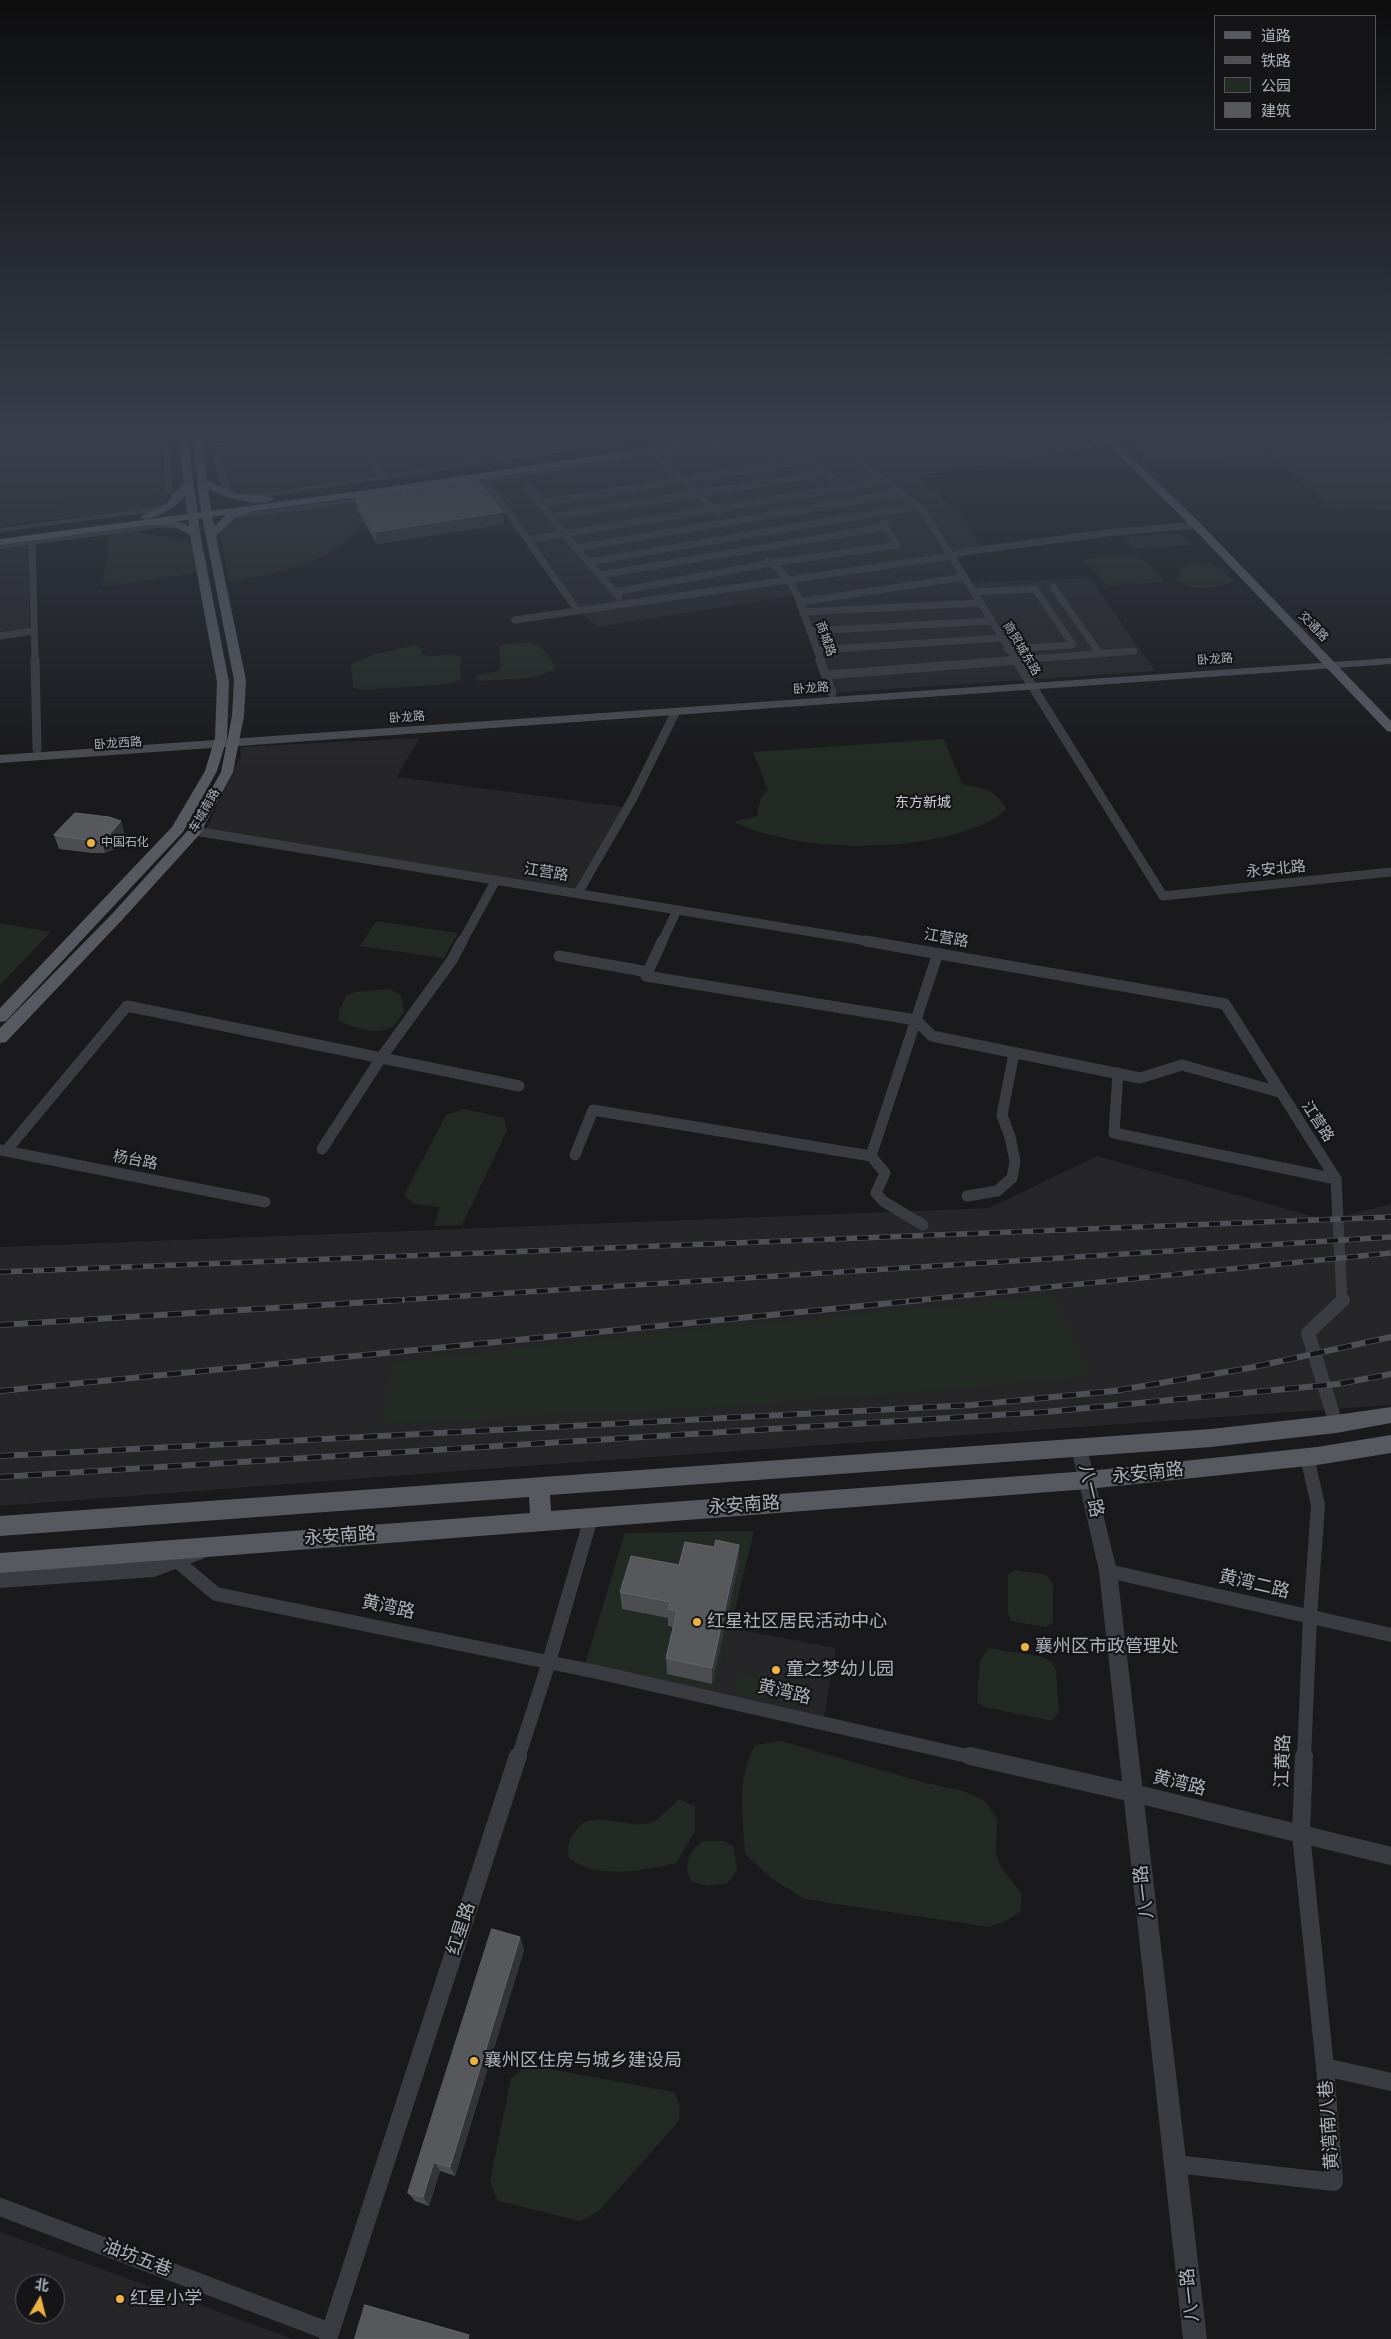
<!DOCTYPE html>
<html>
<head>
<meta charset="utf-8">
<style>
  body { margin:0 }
  #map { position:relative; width:1391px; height:2339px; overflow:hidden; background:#1a1a1c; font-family:"Roboto Condensed","Noto Sans SC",sans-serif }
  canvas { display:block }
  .legend { position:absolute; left:1214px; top:15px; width:162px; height:115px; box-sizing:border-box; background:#151517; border:1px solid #525459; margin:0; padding:6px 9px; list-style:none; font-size:15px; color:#adb2bb }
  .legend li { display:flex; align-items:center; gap:10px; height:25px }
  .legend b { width:25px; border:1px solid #525459 }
  .north { position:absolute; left:15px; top:2274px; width:50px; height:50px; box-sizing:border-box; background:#151517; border:1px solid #525459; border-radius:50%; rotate:8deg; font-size:14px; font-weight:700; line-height:20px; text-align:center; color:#adb2bb }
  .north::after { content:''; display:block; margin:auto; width:18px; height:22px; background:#ebb243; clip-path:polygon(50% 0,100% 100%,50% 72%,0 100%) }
</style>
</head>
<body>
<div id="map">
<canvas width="1391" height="2339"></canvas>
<ul class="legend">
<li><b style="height:6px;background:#575960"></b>道路</li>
<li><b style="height:6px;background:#4e5056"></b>铁路</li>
<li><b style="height:14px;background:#222a23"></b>公园</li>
<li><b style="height:14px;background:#56585c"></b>建筑</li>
</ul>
<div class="north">北</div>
</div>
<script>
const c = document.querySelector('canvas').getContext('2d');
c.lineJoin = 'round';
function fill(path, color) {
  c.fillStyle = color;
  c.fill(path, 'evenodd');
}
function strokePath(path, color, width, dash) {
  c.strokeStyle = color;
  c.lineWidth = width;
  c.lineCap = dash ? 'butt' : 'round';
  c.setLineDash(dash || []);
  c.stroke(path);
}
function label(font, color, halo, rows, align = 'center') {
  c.font = font + ' "Roboto Condensed","Noto Sans SC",sans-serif';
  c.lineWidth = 4.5;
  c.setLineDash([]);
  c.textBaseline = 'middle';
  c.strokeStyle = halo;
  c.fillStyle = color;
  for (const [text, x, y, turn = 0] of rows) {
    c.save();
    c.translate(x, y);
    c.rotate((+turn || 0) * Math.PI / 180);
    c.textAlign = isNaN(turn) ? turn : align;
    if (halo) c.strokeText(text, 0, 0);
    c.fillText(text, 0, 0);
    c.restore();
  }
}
const built = new Path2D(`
  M0,440H158L168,497L163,504L153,508L0,526Z
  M357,440H640L384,477Z
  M751,440H1101L1106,445L918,476L950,504L968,523L982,550L952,556L968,583L1090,578L1155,671L832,693L797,595L598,627L577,610L486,481Z
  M1130,440H1267L1277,454L1325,455L1316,440H1391V510L1329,508L1273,455L1152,460Z
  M29,546V630L0,634V549Z
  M419,738L397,777L623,807L575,889L206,830L241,754L240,747Z
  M1097,1156L1326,1220L1391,1204V1405L512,1467L0,1506V1247L989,1208Z
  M730,1628L836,1648L824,1717L715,1692Z
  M0,2232L293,2339H0ZM25,2284H55V2314H25Z`);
const green = new Path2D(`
  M299,440H357L384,477L242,499L228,496L214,450Z
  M549,440H637L519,458L510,446Z
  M1267,440H1316L1326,455L1276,454Z
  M159,489L162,499L146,511L54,520L53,502Z
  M371,502L374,509C333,566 293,569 229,583L218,527L230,517Z
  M129,530L197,544L202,572L102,587L109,547L107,533Z
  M1179,533L1190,545L1134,549L1124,537Z
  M1126,554L1145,560L1163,578L1162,582L1108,586L1083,560Z
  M1211,563L1219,567L1234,582C1221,588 1182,593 1175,576L1180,573L1182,567L1188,564Z
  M531,643C542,645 554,659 555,670L530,678L478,681L475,677C484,672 493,675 501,669L499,646L506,644Z
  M416,645L422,649V654C435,660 446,651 461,657L460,680L447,684L361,690L353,687L351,664L375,654Z
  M944,739L962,784C982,789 996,788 1006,809C994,822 977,827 959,833C895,852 795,851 734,822L757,816L761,797L768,790L753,752Z
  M376,921L458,933L444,958L360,946Z
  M0,923L51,932L0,985Z
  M389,989L401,995L404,1011C401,1016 397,1024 392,1027C376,1036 354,1028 338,1020L339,1011L347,995L356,992Z
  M464,1109L504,1118L507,1131L462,1225L434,1226L440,1207L414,1204L404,1195L446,1115Z
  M1053,1295L1091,1375L1044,1382L711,1408L384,1424L392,1362L625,1336Z
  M754,1531L715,1692L585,1664L625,1533Z
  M1015,1570L1047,1575L1053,1585V1622L1046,1627L1011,1621L1008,1614V1575Z
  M988,1648L1043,1657L1052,1663L1056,1670L1059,1712L1052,1721L984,1707L977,1702L980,1660Z
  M739,1671L806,1682L803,1705L736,1694Z
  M781,1741L922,1782L963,1791L985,1801L997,1819L996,1852L1000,1866L1022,1894L1020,1912L1004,1922L988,1927L804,1899L770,1877L745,1854C743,1817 736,1778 755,1745Z
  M679,1799L695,1806V1831L676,1863C641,1871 599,1880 569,1858C567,1847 568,1842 574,1833C590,1804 629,1832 653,1822C660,1819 673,1804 679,1799Z
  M702,1841H724L734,1847L737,1871L728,1883L707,1886L691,1881C683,1863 689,1853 702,1841Z
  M528,2065L674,2092L680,2106L679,2121L598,2212L580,2221L498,2201L490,2181L511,2078Z`);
const minorFar4 = new Path2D(`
  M357,440L384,477
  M833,440L923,511L1017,661
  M655,454L718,513
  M484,475L486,481L577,610
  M529,488L564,534L619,597
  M541,503L811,460L845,487
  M551,517L827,473
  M527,540L885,481
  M32,543L35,661
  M576,548L901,493
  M768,560L789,580L797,595L821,661
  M589,562L917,506
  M600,575L886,527L884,522
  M1053,587L1100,654
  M615,592L771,563L897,545L886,527
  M974,592L1035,589L1073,645L1007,649
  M800,602L965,577
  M803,612L980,603
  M515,620L952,556L963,552L1107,533L1196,525
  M810,631L991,621
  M0,636L34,631
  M817,650L1001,638
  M1005,661L1134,651`);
const minorFar3 = new Path2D(`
  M35,660L37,749
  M820,660L832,693
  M1016,660L1163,896L1391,872
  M826,675L1021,660
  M195,831L873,942
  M578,893L633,798L675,713
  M462,942L496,880
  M662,942L677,910`);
const minorFar2 = new Path2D(`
  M662,941L646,976L916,1020L932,1036L1140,1078L1182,1065L1279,1092
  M866,941L1225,1004L1336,1179L1342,1301
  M559,956L648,972
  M1118,1073L1114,1133L1336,1179
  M322,1149L381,1058L452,960L462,941
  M0,1150L265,1202
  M6,1151L127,1006L519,1086
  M575,1155L593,1110L871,1156L938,953
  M871,1156L885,1173L876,1193L883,1201L923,1225
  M967,1196L997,1191L1012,1178L1015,1161L1010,1137L1002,1115L1014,1053`);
const minorFar1 = new Path2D(`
  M1336,1424L1308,1333L1343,1300
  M177,1561L216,1594L597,1672L976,1758
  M1108,1571L1391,1635
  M518,1758L549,1662L591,1518
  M1304,1758L1310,1617L1318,1505L1307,1457`);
const minor = new Path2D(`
  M970,1756L1133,1793L1391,1856
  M1304,1756L1301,1834L1325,2067
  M1176,2164L1334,2182L1325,2067L1391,2082
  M0,2207L330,2332
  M328,2339L518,1756`);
const tertiary = new Path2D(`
  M162,440H169L173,489L182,498V502H176L165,490Z
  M210,440H216L217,447L283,440H303L299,442L219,452L228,476L232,496L228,498L224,496C221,481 209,452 210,440Z
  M628,440H645L244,500L240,498L244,496Z
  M739,440H755L463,486L459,484L463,482Z
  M375,496H378V500L230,519L226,517L230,515Z
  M167,506L171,508L170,510L0,532V528Z
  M158,524H182L186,526L182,528H158L0,549V545Z
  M1079,1441L1085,1443L1087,1448L1117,1571L1207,2339H1183L1099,1571L1071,1448L1073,1443Z
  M199,1545L205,1548L208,1553L205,1558L154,1577L0,1588V1572L154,1561Z`);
const secondary = new Path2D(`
  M1391,658V664L0,763V755Z`);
const primary = new Path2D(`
  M178,440H188L200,533L229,682L227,738L217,771L183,832L6,1021L0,1022V1008L172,827L205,771L215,738L217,682L190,535L173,526L151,525L146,522C156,514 178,521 189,526L185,495C176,508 160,516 145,520L140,517L167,503L184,482Z
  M193,440H202L207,480L236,494L269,496L274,499C261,510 222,496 208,489L214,526L226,515L256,505L261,508L234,519L216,536L246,680L244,716L233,772L200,834L122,920L6,1042L0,1043V1028L112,914L189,829L221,772L232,716L234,680L200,506Z
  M1104,440H1113L1200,523L1391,721V732L1387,731L1192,527Z
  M1391,1407V1423L1336,1433L1211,1447L550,1495L551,1511L1088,1471L1317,1447L1391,1435V1453L1317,1465L1088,1489L0,1573V1553L530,1513L529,1497L0,1536V1516L1211,1429L1336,1415Z`);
const trunk = new Path2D(`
  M701,440H724L719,443L375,495L0,545V539L375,489Z`);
const railFar1 = new Path2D(`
  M0,1272L1391,1217
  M383,1301L1391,1237
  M909,1301L1391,1253`);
const rail = new Path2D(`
  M0,1325L402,1300
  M0,1391L922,1300
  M0,1456L972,1405L1114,1391L1249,1368L1391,1337
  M0,1477L1045,1412L1338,1384L1391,1374`);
const wall = new Path2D(`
  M355,498L503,512L504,524L377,544L357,510Z
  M54,835H125L113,850L105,853H92L59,849Z
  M739,1562L712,1684L667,1674L666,1658L674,1627L668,1626V1618L622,1609L620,1592L679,1565Z
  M520,1937L524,1950L455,2176L440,2171L429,2206L415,2201L408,2193Z`);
const shadedWall = new Path2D(`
  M503,512L504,524L377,544L375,532Z
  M121,821L125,835L113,850L105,853L101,839Z
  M739,1545V1562L712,1684V1668Z
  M520,1937L524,1950L455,2176L450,2167Z
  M434,2162L440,2171L429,2206L423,2197Z`);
const building = new Path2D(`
  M479,480L503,512L375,532L355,498Z
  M75,813L109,817L121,821L108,836L101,839L87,840L54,835Z
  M716,1540L739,1545L712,1668L666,1658L677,1611L668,1609L670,1602L620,1592L631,1556L679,1565L685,1542L714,1547Z
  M492,1929L520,1937L450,2167L434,2162L423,2197L408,2193Z
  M365,2305L469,2335L468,2339H355Z`);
const markers = [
  [91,843,5,"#ebb243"],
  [697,1622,5,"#ebb243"],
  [1025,1647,5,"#ebb243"],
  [776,1670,5,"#ebb243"],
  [474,2061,5,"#ebb243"],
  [120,2299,5,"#ebb243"]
];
const farStreetnames = [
  ["交通路",1313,627,46],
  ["商城路",825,639,70],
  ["商贸城东路",1021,649,59],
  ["卧龙路",1215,660,-4],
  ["卧龙路",811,689,-4],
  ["卧龙路",407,718,-4],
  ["卧龙西路",118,744,-4],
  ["车城南路",205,811,-60]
];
const farPoinames = [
  ["中国石化",101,843]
];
const farNeighbourhoodnames = [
  ["东方新城",923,803]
];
const streetNames = [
  ["永安北路",1276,870,-6],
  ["江营路",546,873,9],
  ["江营路",946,939,10],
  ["江营路",1317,1122,57],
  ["杨台路",135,1161,11]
];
const nearStreetnames = [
  ["永安南路",1148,1474,-6],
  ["八一路",1090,1491,77],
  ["永安南路",744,1506,-4],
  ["永安南路",340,1537,-4],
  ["黄湾二路",1254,1585,13],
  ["黄湾路",388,1608,12],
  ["黄湾路",784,1693,13],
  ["江黄路",1284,1761,-88],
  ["黄湾路",1179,1784,14],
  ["八一路",1145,1892,-97],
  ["红星路",462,1929,-72],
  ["黄湾南八巷",1330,2125,-94],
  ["油坊五巷",137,2259,21],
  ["八一路",1191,2295,-96]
];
const nearPoinames = [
  ["红星社区居民活动中心",707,1622],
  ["襄州区市政管理处",1035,1647],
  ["童之梦幼儿园",786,1670],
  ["襄州区住房与城乡建设局",484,2061],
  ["红星小学",130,2299]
];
fill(built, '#262629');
fill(green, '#222a23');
strokePath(minorFar4, '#3b3c41', 7);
strokePath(minorFar3, '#3b3c41', 9);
strokePath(minorFar2, '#3b3c41', 11);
strokePath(minorFar1, '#3b3c41', 14);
strokePath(minor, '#3b3c41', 18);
fill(tertiary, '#3b3c41');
fill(secondary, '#494b51');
fill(primary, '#575960');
fill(trunk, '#606269');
strokePath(railFar1, '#4e5056', 5.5);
strokePath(rail, '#4e5056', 6);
strokePath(railFar1, '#151517', 4, [11]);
strokePath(rail, '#151517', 4.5, [14]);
fill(wall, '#4b4d51');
fill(shadedWall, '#333437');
fill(building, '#56585c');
strokePath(building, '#64666b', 1);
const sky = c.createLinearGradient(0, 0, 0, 767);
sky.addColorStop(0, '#0e0e0f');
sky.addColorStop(0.57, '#383e4b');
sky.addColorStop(1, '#383e4b00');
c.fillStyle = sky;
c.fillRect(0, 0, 1391, 767);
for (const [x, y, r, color] of markers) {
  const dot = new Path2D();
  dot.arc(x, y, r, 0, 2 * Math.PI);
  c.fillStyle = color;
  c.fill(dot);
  strokePath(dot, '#151517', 2);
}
label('12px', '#adb2bb', '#151517', farStreetnames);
label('12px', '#adb2bb', '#151517', farPoinames, 'left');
label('14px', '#ced1d7', '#151517', farNeighbourhoodnames);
label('15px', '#adb2bb', '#151517', streetNames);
label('18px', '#adb2bb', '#151517', nearStreetnames);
label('18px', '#adb2bb', '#151517', nearPoinames, 'left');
</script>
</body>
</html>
